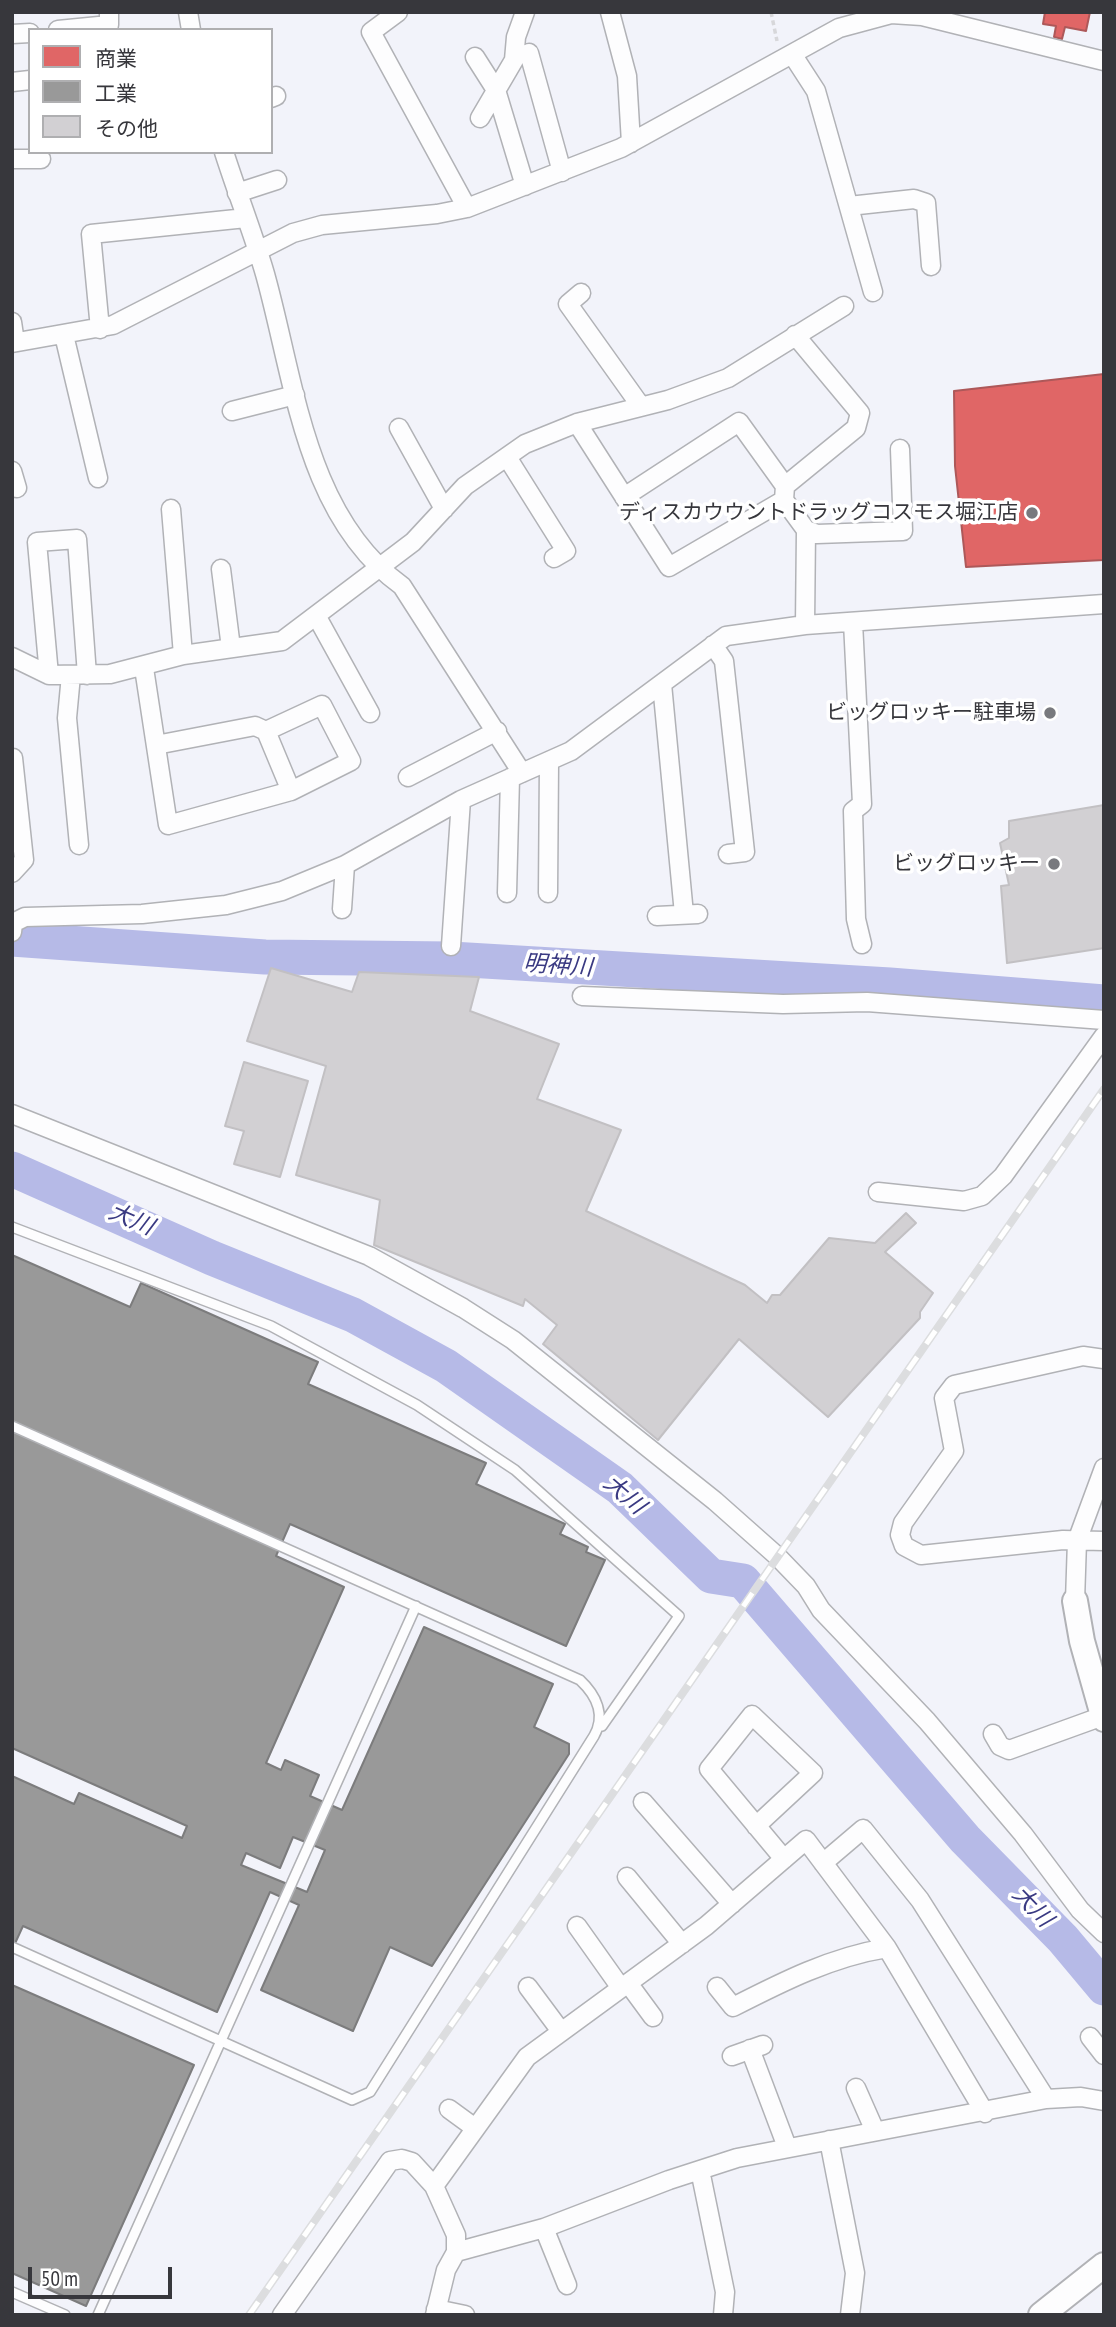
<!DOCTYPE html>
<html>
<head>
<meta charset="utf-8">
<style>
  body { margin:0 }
  #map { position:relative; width:1116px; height:2327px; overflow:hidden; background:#f2f3fa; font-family:"PT Sans Narrow","Noto Sans JP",sans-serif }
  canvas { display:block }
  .frame { position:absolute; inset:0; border:14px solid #37373c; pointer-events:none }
  .legend { position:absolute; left:28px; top:28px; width:245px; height:126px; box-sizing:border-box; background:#fff; border:2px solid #afafb1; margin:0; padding:9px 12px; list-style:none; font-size:21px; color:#37373c }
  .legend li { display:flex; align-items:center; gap:14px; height:35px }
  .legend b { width:35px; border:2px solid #afafb1 }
  .scale { position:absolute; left:28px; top:2267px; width:144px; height:32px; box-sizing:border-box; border:4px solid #37373c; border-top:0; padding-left:9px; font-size:21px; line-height:24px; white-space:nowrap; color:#37373c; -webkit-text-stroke:5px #fff; paint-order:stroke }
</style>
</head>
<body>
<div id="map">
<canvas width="1116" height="2327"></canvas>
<div class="frame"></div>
<ul class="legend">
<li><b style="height:19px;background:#e06666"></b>商業</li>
<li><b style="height:19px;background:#999"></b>工業</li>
<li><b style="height:19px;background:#d2d0d3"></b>その他</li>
</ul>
<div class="scale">50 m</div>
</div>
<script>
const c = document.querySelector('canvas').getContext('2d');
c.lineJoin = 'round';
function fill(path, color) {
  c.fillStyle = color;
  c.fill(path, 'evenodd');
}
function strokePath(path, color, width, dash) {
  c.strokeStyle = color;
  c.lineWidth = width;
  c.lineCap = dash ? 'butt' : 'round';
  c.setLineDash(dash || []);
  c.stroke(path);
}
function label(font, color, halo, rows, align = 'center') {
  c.font = font + ' "PT Sans Narrow","Noto Sans JP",sans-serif';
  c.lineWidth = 7;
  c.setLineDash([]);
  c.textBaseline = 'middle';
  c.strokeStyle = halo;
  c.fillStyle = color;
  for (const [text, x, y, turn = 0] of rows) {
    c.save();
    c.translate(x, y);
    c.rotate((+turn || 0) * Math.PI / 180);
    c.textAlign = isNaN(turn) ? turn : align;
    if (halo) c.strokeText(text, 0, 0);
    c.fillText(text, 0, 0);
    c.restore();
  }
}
const shops = new Path2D(`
  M1045,12H1090L1086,31L1065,27L1062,39L1054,37L1056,26L1043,24Z
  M1104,374V560L966,567L955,466L954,391Z`);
const industry = new Path2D(`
  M12,1255L130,1307L141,1283L318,1362L308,1384L486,1463L476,1484L565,1524L560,1534L588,1547L586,1552L605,1560L566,1646L290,1524L276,1556L344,1587L266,1763L281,1770L285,1760L319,1775L310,1796L342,1810L424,1627L553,1684L534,1727L569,1744V1754L432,1966L390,1947L353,2031L261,1990L299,1905L270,1892L217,2012L23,1926L12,1950V1776L74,1804L79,1793L182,1838L187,1826L12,1748ZM293,1837L325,1850L307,1892L241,1865L246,1853L280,1868Z
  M12,1985L194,2065L86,2306L12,2273Z`);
const river = new Path2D(`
  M12,939L265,957L451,959L890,985L1104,1002
  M12,1169L212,1258L353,1315L446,1366L620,1488L711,1576L743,1581L965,1839L1063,1939L1104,1988`);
const building = new Path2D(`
  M1104,805V948L1007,963L1001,886L1009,885L1000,843L1009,838V821Z
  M271,968L352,992L359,972L479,977L470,1011L559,1044L537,1099L621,1130L586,1211L745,1285L767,1303L772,1295H780L829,1238L875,1243L906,1213L916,1223L885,1252L933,1293L920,1312V1318L828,1417L739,1339L658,1440L543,1344L557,1325L525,1299L523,1306L374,1245L380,1200L296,1175L326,1066L247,1041Z
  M244,1062L308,1081L280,1177L234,1164L244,1131L225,1126Z`);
const path = new Path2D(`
  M771,12L777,41`);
const lane = new Path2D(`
  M12,1227L271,1326L417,1405L515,1470L679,1616L602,1726
  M12,1426L580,1680C596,1695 606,1715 594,1736L370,2092L352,2100L12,1947
  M12,2292L65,2315
  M98,2315L416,1606`);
const street = new Path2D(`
  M188,12L191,30
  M398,12L371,32L467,208
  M610,12L627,76L631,143
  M58,30L109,25V12
  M12,34L30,33
  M529,53L562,172
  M792,54L816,91L873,292
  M475,57L496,90L525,186
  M12,82L30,80
  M271,98L276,96
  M480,118L514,60L516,37L525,12
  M224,152C237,193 253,233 265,274C295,381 305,516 402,586L522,773
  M12,159H41
  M237,193L277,180
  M849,206L914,199L926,203L931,266
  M581,293L568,304L640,405
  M12,322L15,342
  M100,329L91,234L246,218
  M64,335L98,478
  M12,343L113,325L293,233L322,225L437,214L467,208L621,148L839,28L891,14L922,16L1104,61
  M232,411L295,395
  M577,423L669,567L784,500L806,530L805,625
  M399,428L444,509
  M507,457L566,551L554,558
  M12,471L17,488
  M785,486L856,428L860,413L795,335
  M624,497L739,422L785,486L784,500
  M171,509L183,655
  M806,530L817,534L903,531L900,449
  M221,569L231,648
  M317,617L370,713
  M853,622L862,804L853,811L856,919L862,944
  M713,645L724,661L745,852L728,854
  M12,657L49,675L110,674L183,655L282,641L413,542L465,486L525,444L577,423L668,400L728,378L844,306
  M144,668L168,825L291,791L266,731L255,726L156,745
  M49,675L37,542L77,539L87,675
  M71,675L67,718L79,845
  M662,684L684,914
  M266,731L322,705L351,761L291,791
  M408,777L497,731
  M12,873L24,860L13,758
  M507,893L510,778
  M548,893L549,763
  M342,909L345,865
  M657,916L698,914
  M12,932L13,923L25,917L142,914L226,905L282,891L345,865L461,800L571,751L726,636L805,625L1104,604
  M451,946L461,800
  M582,996L783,1004L867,1002L1104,1020
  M12,1114L369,1256L463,1308L513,1340L715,1501L777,1556L806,1586L821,1610L927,1721L1023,1834L1080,1910L1104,1933
  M878,1192L964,1201L982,1196L1003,1176L1104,1036
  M1104,1359L1083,1356L954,1385L944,1398L954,1451L903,1523L900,1535L904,1546L921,1555L1063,1540L1104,1541
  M1075,1601L1077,1541L1104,1468
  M993,1734L1000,1746L1009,1750L1103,1716
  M643,1802L732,1904
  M756,1826L813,1773L752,1715L709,1769L784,1859
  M823,1863L863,1829L920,1900L1046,2099
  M627,1877L682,1944
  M577,1926L621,1988
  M628,1983L653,2017
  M528,1987L560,2030
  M717,1987L733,2007C782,1982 831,1957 887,1948
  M1090,2037L1104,2055
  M750,2049L787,2147
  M732,2056L763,2045
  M856,2088L875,2131
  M449,2109L475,2128
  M829,2140L855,2273L850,2315
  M700,2170L725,2292L723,2315
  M434,2186L527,2057L706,1926L806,1840L887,1948L985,2113
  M544,2228L567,2285
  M456,2252L544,2228L669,2180L737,2158L1046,2099L1081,2097L1104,2101
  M436,2309L465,2315
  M282,2315L390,2161L402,2159L412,2162L434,2186L456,2235V2252L446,2270L435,2315`);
const secondary = new Path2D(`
  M1075,1601L1082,1641L1104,1719
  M1041,2315L1104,2265`);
const rail = new Path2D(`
  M249,2315L1104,1089`);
const markers = [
  [1032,513,7,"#78797e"],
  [1050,713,7,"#78797e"],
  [1054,864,7,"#78797e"]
];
const poiNames = [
  ["ディスカウウントドラッグコスモス堀江店",1018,513],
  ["ビッグロッキー駐車場",1036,713],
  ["ビッグロッキー",1040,864]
];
const waterNames = [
  ["明神川",558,966,4],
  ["大川",131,1220,23],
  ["大川",624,1495,41],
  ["大川",1032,1907,46]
];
fill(shops, '#e06666');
strokePath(shops, '#ad5859', 2);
fill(industry, '#999');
strokePath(industry, '#7c7c7d', 2);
strokePath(river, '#b6bae7', 35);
fill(building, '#d2d0d3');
strokePath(building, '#c2c0c3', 2);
strokePath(lane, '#b1b2b6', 12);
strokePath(street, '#b1b2b6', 21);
strokePath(secondary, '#b1b2b6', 28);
strokePath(path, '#d7d7da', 3.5, [5, 3.5]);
strokePath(lane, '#fdfdfe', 9);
strokePath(street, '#fdfdfe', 18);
strokePath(secondary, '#fdfdfe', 24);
strokePath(rail, '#dcdddf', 8);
strokePath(rail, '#fff', 5, [16]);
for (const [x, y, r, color] of markers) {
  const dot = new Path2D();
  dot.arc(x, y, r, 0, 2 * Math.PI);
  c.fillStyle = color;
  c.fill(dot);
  strokePath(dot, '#fff', 2.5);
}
label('21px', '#37373c', '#fff', poiNames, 'right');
label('italic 23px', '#3a3a82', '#fff', waterNames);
</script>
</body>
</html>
